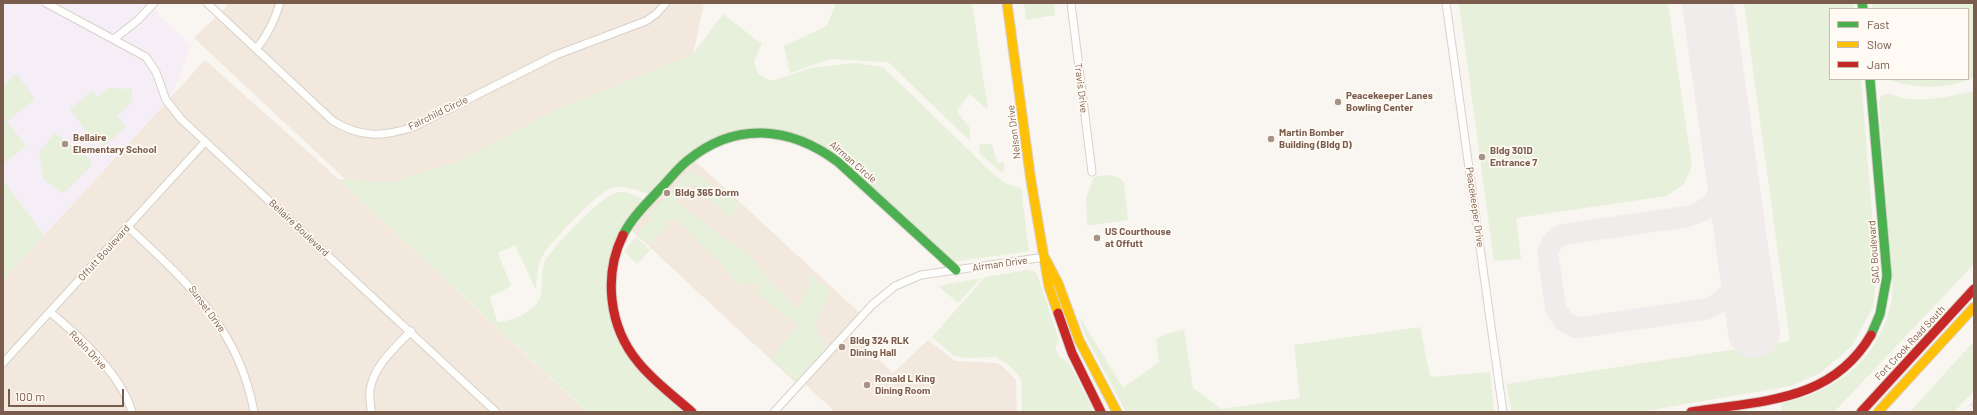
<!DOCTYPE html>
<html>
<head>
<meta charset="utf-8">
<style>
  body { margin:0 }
  #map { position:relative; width:1977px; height:415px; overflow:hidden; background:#f9f5f0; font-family:Barlow,sans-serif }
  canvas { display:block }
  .frame { position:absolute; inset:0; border:4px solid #7a5c4d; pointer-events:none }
  .legend { position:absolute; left:1829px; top:8px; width:140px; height:72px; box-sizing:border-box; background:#fffaf3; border:1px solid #cabbb1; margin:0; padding:5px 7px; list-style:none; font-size:12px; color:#7a5c4d }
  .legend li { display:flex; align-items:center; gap:8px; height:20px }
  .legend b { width:20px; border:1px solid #cabbb1 }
  .scale { position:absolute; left:8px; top:389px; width:116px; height:18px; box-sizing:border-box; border:2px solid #7a5c4d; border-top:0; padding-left:5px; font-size:12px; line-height:14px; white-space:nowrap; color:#7a5c4d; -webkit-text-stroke:3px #fffaf3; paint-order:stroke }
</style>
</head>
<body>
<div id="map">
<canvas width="1977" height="415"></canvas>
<div class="frame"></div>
<ul class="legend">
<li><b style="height:5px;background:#4caf50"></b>Fast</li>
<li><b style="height:5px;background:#ffc107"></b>Slow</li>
<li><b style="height:5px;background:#c62828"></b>Jam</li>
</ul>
<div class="scale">100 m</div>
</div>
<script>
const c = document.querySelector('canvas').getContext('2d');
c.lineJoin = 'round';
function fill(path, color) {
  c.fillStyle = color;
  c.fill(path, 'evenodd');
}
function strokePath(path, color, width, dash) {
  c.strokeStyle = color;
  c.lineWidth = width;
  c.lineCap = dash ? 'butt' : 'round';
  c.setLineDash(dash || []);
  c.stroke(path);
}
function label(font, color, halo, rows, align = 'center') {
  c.font = font + ' Barlow,sans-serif';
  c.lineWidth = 3.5;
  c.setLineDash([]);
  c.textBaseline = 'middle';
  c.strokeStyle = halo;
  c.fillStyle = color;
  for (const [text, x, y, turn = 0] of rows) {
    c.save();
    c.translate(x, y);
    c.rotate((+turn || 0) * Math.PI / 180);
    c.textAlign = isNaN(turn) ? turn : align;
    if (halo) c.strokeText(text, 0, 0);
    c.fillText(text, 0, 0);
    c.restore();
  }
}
const residential = new Path2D(`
  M227,3H704L693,54L594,97L453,164L374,206L194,38L226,7Z
  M205,60L323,165L587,412H3V280Z
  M691,157L862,315L848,331L893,373L928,340L955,361L997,363L1002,366L1016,380L1017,412H835L803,382L798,385L628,227Z`);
const education = new Path2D(`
  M3,3H147L191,45L172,96L44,235L3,180Z`);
const green = new Path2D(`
  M836,3H972L988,110L969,94L957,111L970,128V141L888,62L830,59L790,73L784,46L827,26Z
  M1024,3H1054L1055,15L1026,20Z
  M1459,3H1668L1692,166L1684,184L1666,196L1516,218L1521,259L1494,261Z
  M1744,3H1853L1854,9H1830V79H1861L1877,276L1873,307L1852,346L1820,373L1791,386L1640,412H1512L1506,384L1790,341Z
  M1872,3H1974V78C1939,90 1920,89 1885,79H1968V9H1873Z
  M723,14L762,44L754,61L758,74L771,81L811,68L855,63L883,67L992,173L1007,184L1021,188L1029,251L953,262L840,159L818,142L799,135L770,129L738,131L714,140L689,154L650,194C639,191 623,184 611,188C598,192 554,239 545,252C537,263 537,276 536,290L515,245L498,253L511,286L490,297L497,322C510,322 536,312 540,297C544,287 540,274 544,264C548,251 602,196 615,193C624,190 633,194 641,198L642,202L619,236L607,273L608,312L621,347L642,373L684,412H588L338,179L392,182L460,161L552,112L693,54Z
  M16,73L35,99L7,121L26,146L3,164V86Z
  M109,88L132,89V102L117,116L126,127L103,147L93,133H87L70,109L92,91L97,97Z
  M1974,91V264L1834,412H1782L1781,403C1830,395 1876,362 1889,311C1893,298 1893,285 1892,272L1879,102L1881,96C1892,90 1897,99 1908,99C1931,101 1952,96 1974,91Z
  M55,133L91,160V166L63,194L43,179L39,152Z
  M979,144H992L997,163L1003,162L1005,168L1002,173L980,154Z
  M690,170L740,204L732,219L691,184L675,201L718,234L750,255L769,280L797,308L810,285L806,270L830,291L815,325L826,349L797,381L770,359L799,325L769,304L756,291L758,282L737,285L718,261L702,246L679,220L665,223L668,226L649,245L637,234L652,219L647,217Z
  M1110,175L1120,178L1124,183L1128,220L1087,226L1086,198L1094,177Z
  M3,180L44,235L3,280Z
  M636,237L650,250L637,264L624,251Z
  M1027,270L1033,271L1037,274L1059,340L1055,348L1059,356L1069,363L1094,412H1022L1021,379L1009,365L996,357L966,358L954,356L932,337L985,277Z
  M981,278L958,303L938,286Z
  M1079,316L1123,388L1159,362L1156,340L1165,334L1184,330L1193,388L1221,409L1300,398L1294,345L1420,327L1430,377L1490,372L1494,412H1126L1085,335Z
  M1974,341V391L1954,412H1910Z`);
const taxiway = new Path2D(`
  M1729,155C1728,185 1716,211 1684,217L1566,234L1557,237L1552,243L1548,251V255L1556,310L1564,321L1576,328L1707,309C1736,296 1740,278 1742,248`);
const runway = new Path2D(`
  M1708,3L1754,332`);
const street = new Path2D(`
  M46,3L146,57L156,72L166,100L181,119L496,412
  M207,3L333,121C361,138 383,137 413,127L556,55L646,21L656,14L666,3
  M1071,3L1092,172
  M1446,3L1503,412
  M114,39L138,20L154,3
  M256,49C268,35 274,21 280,3
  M128,227C187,282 239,328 254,412
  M50,312C80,337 121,374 132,412
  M3,363L205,142
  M371,412C371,405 369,397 370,390C374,365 395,348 411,331
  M774,412L872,305L895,286L921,275L1045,257`);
const fast = new Path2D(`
  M1862,3L1863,9
  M1870,79L1887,276L1880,314L1871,335
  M623,235C632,217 648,202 661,188C670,179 677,169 687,161C735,121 790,126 838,162L956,270`);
const slow = new Path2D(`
  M1007,3L1031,181L1049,287L1058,313
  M1045,258L1058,283L1079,340L1117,412
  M1878,412L1974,307`);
const jam = new Path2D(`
  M623,235C603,276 609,327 638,362C653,381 674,396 692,412
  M1058,313L1072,353L1101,412
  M1691,412C1761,400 1831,403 1871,335
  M1861,412L1974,289`);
const rail = new Path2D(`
  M1966,412L1974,403`);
const markers = [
  [1338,102,4,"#a69286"],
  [1271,139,4,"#a69286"],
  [65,144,4,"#a69286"],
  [1482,157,4,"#a69286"],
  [667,193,4,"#a69286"],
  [1097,238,4,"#a69286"],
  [842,347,4,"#a69286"],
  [867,385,4,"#a69286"]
];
const streetNames = [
  ["Travis Drive",1081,88,83],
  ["Fairchild Circle",438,113,-26],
  ["Nelson Drive",1014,132,-97],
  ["Airman Circle",853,162,41],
  ["Peacekeeper Drive",1475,207,82],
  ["Bellaire Boulevard",299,228,43],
  ["SAC Boulevard",1874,252,-94],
  ["Offutt Boulevard",104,253,-48],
  ["Airman Drive",1000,264,-8],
  ["Sunset Drive",207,309,54],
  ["Fort Crook Road South",1910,343,-47],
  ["Robin Drive",88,350,46]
];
const poiNames = [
  ["Peacekeeper Lanes",1346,96],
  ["Bowling Center",1346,108],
  ["Martin Bomber",1279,133],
  ["Building (Bldg D)",1279,145],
  ["Bellaire",73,138],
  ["Elementary School",73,150],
  ["Bldg 301D",1490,151],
  ["Entrance 7",1490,163],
  ["Bldg 365 Dorm",675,193],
  ["US Courthouse",1105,232],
  ["at Offutt",1105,244],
  ["Bldg 324 RLK",850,341],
  ["Dining Hall",850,353],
  ["Ronald L King",875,379],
  ["Dining Room",875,391]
];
fill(residential, '#f2e8de');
fill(education, '#f6eef6');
fill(green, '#e7f0db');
strokePath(taxiway, '#f0ecec', 21);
strokePath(runway, '#f0ecec', 52);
strokePath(street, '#d7d1cb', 9);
strokePath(fast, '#d9d2cb', 11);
strokePath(slow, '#d9d2cb', 11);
strokePath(jam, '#d9d2cb', 11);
strokePath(street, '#fefefd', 7);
strokePath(fast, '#4caf50', 9);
strokePath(slow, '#ffc107', 9);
strokePath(jam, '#c62828', 9);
strokePath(rail, '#e6e3e7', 4);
strokePath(rail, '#fffaf3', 2.5, [8]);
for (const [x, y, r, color] of markers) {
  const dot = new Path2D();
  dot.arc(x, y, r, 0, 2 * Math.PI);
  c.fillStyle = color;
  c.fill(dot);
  strokePath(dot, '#fffaf3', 1.5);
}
label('10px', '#7a5c4d', '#fffaf3', streetNames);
label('bold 10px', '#7a5c4d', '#fffaf3', poiNames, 'left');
</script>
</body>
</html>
